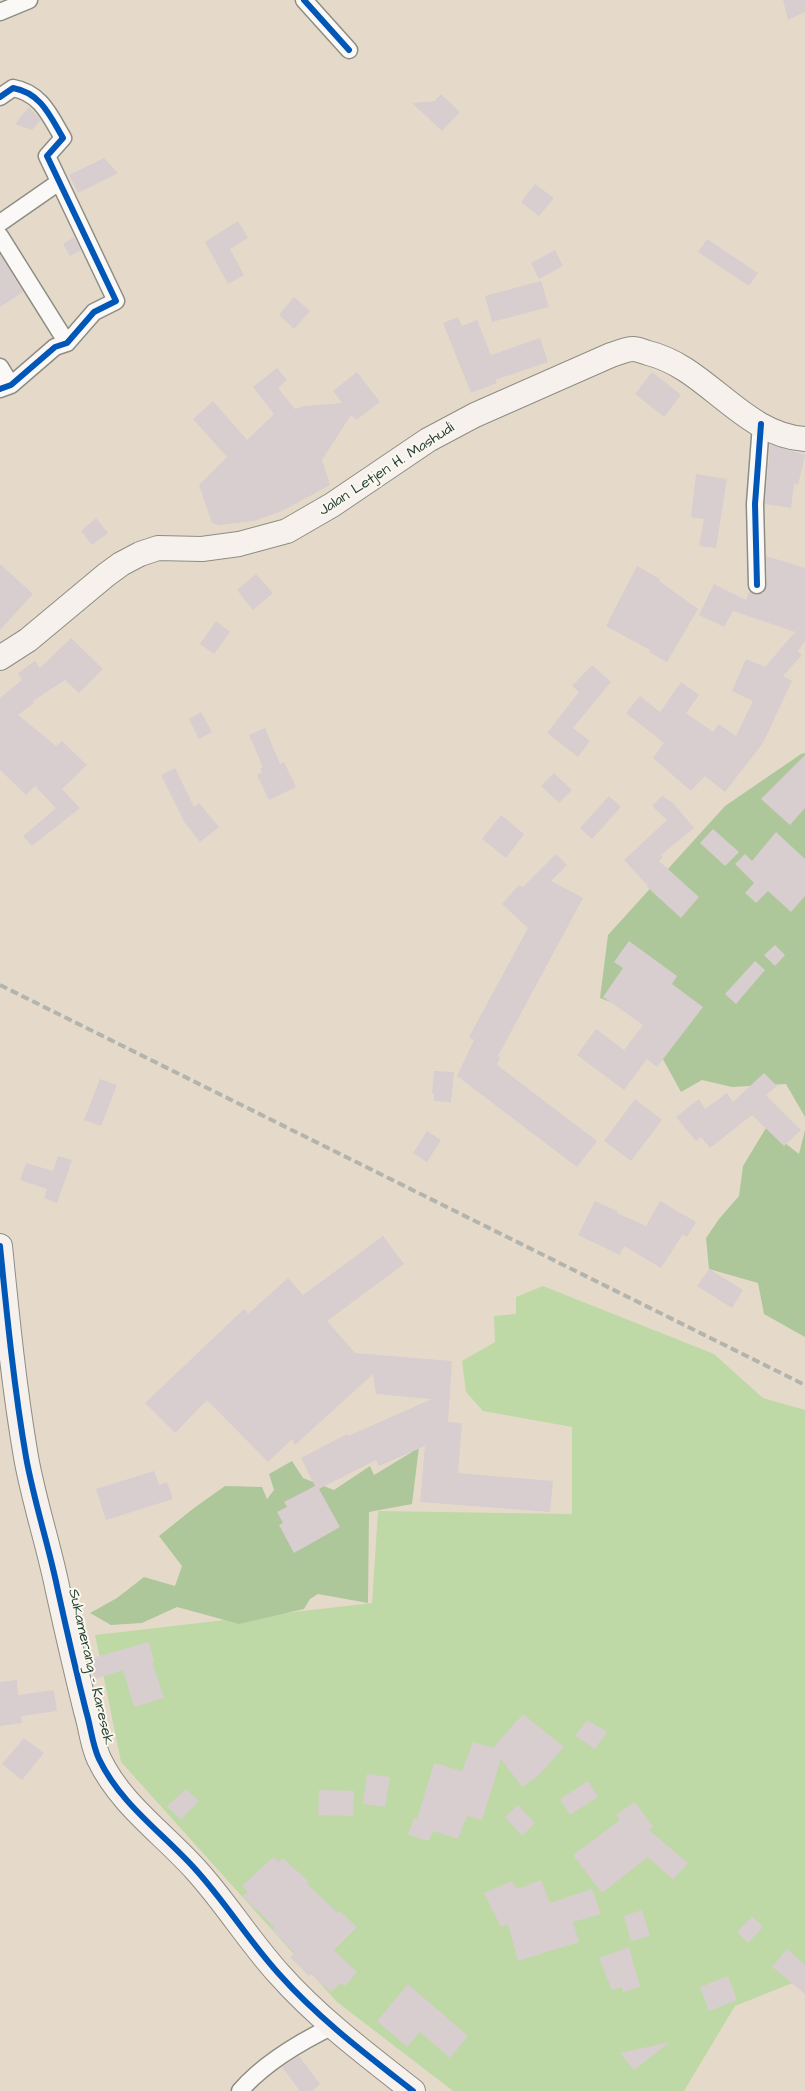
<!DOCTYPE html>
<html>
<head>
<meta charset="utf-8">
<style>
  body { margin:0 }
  canvas { display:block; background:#e5dac9 }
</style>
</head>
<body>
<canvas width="805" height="2091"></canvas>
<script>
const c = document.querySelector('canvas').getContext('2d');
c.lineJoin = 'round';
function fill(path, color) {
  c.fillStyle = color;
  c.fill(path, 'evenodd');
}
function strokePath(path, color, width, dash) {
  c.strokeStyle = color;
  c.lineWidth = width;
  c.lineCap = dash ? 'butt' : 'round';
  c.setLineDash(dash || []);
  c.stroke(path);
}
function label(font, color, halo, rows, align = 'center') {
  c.font = font + ' "Architects Daughter",sans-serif';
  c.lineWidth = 4;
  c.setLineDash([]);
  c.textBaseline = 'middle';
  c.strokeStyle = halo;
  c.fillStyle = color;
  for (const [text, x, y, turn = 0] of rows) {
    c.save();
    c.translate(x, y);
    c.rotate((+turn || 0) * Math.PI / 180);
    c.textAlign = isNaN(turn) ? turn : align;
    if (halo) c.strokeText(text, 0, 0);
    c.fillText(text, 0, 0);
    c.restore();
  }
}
const green = new Path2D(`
  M543,1286L714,1354L763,1398L805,1410V1978L735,2006L684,2091H453L337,2002L121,1762L95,1635L372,1603L378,1511L572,1514V1427L483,1411L466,1392L462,1361L495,1342L494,1316L516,1314V1297Z`);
const forest = new Path2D(`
  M805,753V1117L786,1084L732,1087L702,1080L681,1092L637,1012L600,998L608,935L725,806L801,754Z
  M766,1128L799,1154L805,1130V1337L764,1314L758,1283L709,1269L706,1238L719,1219L739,1196L743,1166Z
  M423,1414L412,1504L369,1512L368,1603L318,1594L310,1599L304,1609L239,1624L177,1607L142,1623L111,1625L90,1613L117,1598L144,1577L175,1586L182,1566L159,1536L194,1508L225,1486L262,1487L267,1499L274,1490L269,1474L292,1461L303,1478L334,1490L370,1466L374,1475L412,1452Z`);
const building = new Path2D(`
  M783,0H805V12L788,20Z
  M441,94L460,112L442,131L412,103L435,101Z
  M29,107L41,120L32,130L15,124Z
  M104,158L118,173L78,193L69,175Z
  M535,184L554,198L539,216L521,202Z
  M238,221L248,238L230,249L244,275L228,284L205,242Z
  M74,237L81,250L70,256L63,244Z
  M707,239L758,273L749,286L698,252Z
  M555,250L563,266L539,279L531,263Z
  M0,255L23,292L0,307Z
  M541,281L549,307L492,322L485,296Z
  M294,297L310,311L294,329L279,315Z
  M458,317L462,326L477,320L491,355L540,338L548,362L495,380L497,383L471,393L443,323Z
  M277,368L287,380L278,388L295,409L304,406L342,403L333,391L357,372L380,402L356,420L351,415L322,460L330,485L282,511L254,521L220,525L212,523L199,485L227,457L193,419L213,401L247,440L274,414L253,387Z
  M652,372L681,395L664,417L635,394Z
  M770,444L805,455L798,485L794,484L791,508L765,504Z
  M696,474L727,479L716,548L699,546L704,519L691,517Z
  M96,518L108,533L92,545L81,531Z
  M766,556L805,568V641L798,651L802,655L783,676L792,681L763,743L725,792L705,776L691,791L653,758L664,743L626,713L640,696L660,712L681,682L699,695L686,713L713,732L719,724L736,736L753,701L732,691L746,659L765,667L795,632L733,611L724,627L699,615L714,584L746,600L749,592L757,595L763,593L767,585Z
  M0,564L33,594L0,630Z
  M637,566L660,579L659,581L698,609L667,662L649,652L650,650L606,626Z
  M256,574L273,593L253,610L237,590Z
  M216,621L230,632L214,654L200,644Z
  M71,638L103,669L79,693L65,680L33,701L34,703L18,715L56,746L62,741L87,765L62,789L80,808L32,846L23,836L56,808L35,786L26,795L0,770V698L22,680L18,673L35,661L40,668Z
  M592,665L611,682L573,728L590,741L578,757L547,733L579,692L572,686Z
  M201,712L212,732L199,739L189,719Z
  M265,728L280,764L284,762L296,787L269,800L257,775L262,772L260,769L263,767L249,735Z
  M805,755V808L790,825L761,799Z
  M175,768L194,807L199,803L219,827L200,842L185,823L161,775Z
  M554,773L572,790L559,803L541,786Z
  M609,796L621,807L592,839L580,828Z
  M662,796L673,803L694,828L661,855L663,857L659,861L699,897L681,918L647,887L648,886L624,860L667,820L652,806Z
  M501,815L524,834L506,858L482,839Z
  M713,829L739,852L725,866L700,843Z
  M776,832L805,859V896L791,912L768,891L756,903L745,893L754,883L735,864L745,854L752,861Z
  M556,854L567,865L551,881L583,898L498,1056L500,1058L497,1065L597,1141L577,1167L457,1076L474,1040L469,1037L528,928L502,904L519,885L523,887Z
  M629,941L677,976L672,984L703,1007L657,1067L647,1059L624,1090L577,1055L596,1029L624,1050L643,1025L603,997L623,968L614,962Z
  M775,945L785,955L775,966L764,955Z
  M755,961L765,970L736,1004L725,994Z
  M434,1071L454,1072L451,1102L434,1101V1093H432Z
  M764,1073L777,1086L766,1095L801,1130L784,1146L752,1115L710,1148L701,1137L696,1141L676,1117L699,1099L705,1109L727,1093L733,1102Z
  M100,1079L117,1085L101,1126L84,1120Z
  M635,1099L662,1120L631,1161L604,1141Z
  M427,1131L441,1140L427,1162L413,1153Z
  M58,1156L72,1160L57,1203L44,1198L47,1189L20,1180L26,1163L53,1171Z
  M595,1201L617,1211V1213L646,1226L660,1201L696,1222L687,1237L683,1234L661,1268L624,1246L620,1255L578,1235Z
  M383,1236L404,1264L327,1321L355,1353L452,1361L448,1422L462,1423L458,1473L553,1481L550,1512L420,1502L425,1446L379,1466L376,1460L319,1489L340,1527L294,1553L279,1525L283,1523L277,1512L287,1507L284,1502L315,1486L301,1458L347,1434L348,1436L432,1399L376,1394L373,1374L295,1445L292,1439L268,1462L207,1400L175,1433L145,1403L244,1309L248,1314L288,1278L303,1295Z
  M709,1269L743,1290L732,1308L697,1286Z
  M154,1471L159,1485L167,1482L173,1499L106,1520L96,1489Z
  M149,1642L154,1661L152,1662L164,1698L134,1707L123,1670L95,1679L89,1659Z
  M17,1680L18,1695L54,1690L57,1711L21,1716L22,1723L0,1726V1682Z
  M523,1714L564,1747L538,1776L522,1787L501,1759L482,1820L467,1816L458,1839L433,1831L429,1841L408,1835L414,1818L417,1819L434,1763L462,1771L473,1742L493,1748Z
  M587,1720L607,1732L595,1749L575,1736Z
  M24,1738L44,1753L22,1780L2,1764Z
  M367,1774L390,1777L385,1807L363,1804Z
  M588,1781L598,1797L570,1815L560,1799Z
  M186,1789L199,1801L181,1820L167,1806Z
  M319,1790L354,1791L353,1816L318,1815Z
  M635,1802L653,1827L649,1830L688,1863L673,1880L648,1857L602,1893L573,1855L620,1820L616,1815Z
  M518,1805L535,1823L522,1836L505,1817Z
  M273,1857L279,1862L283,1858L309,1882L307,1884L338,1913L340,1911L357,1927L334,1950L357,1972L345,1986L340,1983L331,1992L311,1974L309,1976L290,1957L295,1953L272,1930L274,1927L242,1896L248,1892L242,1886Z
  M541,1880L550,1903L592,1889L601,1914L573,1922L579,1942L518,1961L508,1924L501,1927L484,1893L512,1881L517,1889Z
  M642,1910L650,1936L631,1941L624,1916Z
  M752,1916L763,1927L748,1943L737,1932Z
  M629,1947L640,1987L623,1992L622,1987L612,1990L599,1958Z
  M787,1949L805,1965V1994L772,1967Z
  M728,1976L737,2000L709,2011L700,1987Z
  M408,1984L468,2036L450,2058L420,2032L407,2047L377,2021Z
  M670,2042L634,2070L620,2053Z
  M299,2056L320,2084L312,2091H300L282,2067Z`);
const street = new Path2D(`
  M304,0L349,50
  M0,12L29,0
  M0,97L13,88C41,93 50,116 63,138L47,156L116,301L94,312L67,343L55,347L11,385L0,389
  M0,223L59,182
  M0,236L67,343
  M0,367L11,385
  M757,585L755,504L761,424
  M240,2091C264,2063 300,2042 333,2026`);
const secondary = new Path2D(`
  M0,658L28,640L106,575L121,564L140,554L158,548L202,549L239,544L287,531L332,505L428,440L475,415L611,355C618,353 626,349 633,349C638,349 644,352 648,353C707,367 742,435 805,439
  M0,1246C7,1316 14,1387 26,1457C34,1502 49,1546 58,1591C67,1632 76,1671 86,1711C91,1727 92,1744 99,1759C121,1805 163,1833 196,1870C226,1903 249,1941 279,1974C318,2018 367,2055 413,2091`);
const rail = new Path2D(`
  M0,985L805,1385`);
const cycleway = new Path2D(`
  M304,0L349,50
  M0,97L13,88C41,93 50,116 63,138L47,156L116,301L94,312L67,343L55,347L11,385L0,389
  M757,585L755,504L761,424
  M0,1246C7,1316 14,1387 26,1457C34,1502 49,1546 58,1591C67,1632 76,1671 86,1711C91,1727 92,1744 99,1759C121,1805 163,1833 196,1870C226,1903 249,1941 279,1974C318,2018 367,2055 413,2091`);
const streetNames = [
  ["Jalan Letjen H. Mashudi",387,470,-33],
  ["Sukamerang - Karesek",90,1667,77]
];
fill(green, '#bfd9a6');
fill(forest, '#adc79b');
fill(building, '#d8cdcf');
strokePath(street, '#8d8d83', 19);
strokePath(secondary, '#8d8d83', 26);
strokePath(street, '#fbf9f7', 16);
strokePath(secondary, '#f6f1ed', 24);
strokePath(rail, '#b2b4b0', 4, [8, 4]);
strokePath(cycleway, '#0057b8', 6);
label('15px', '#1f3d34', '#fbf7ec', streetNames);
</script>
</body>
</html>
